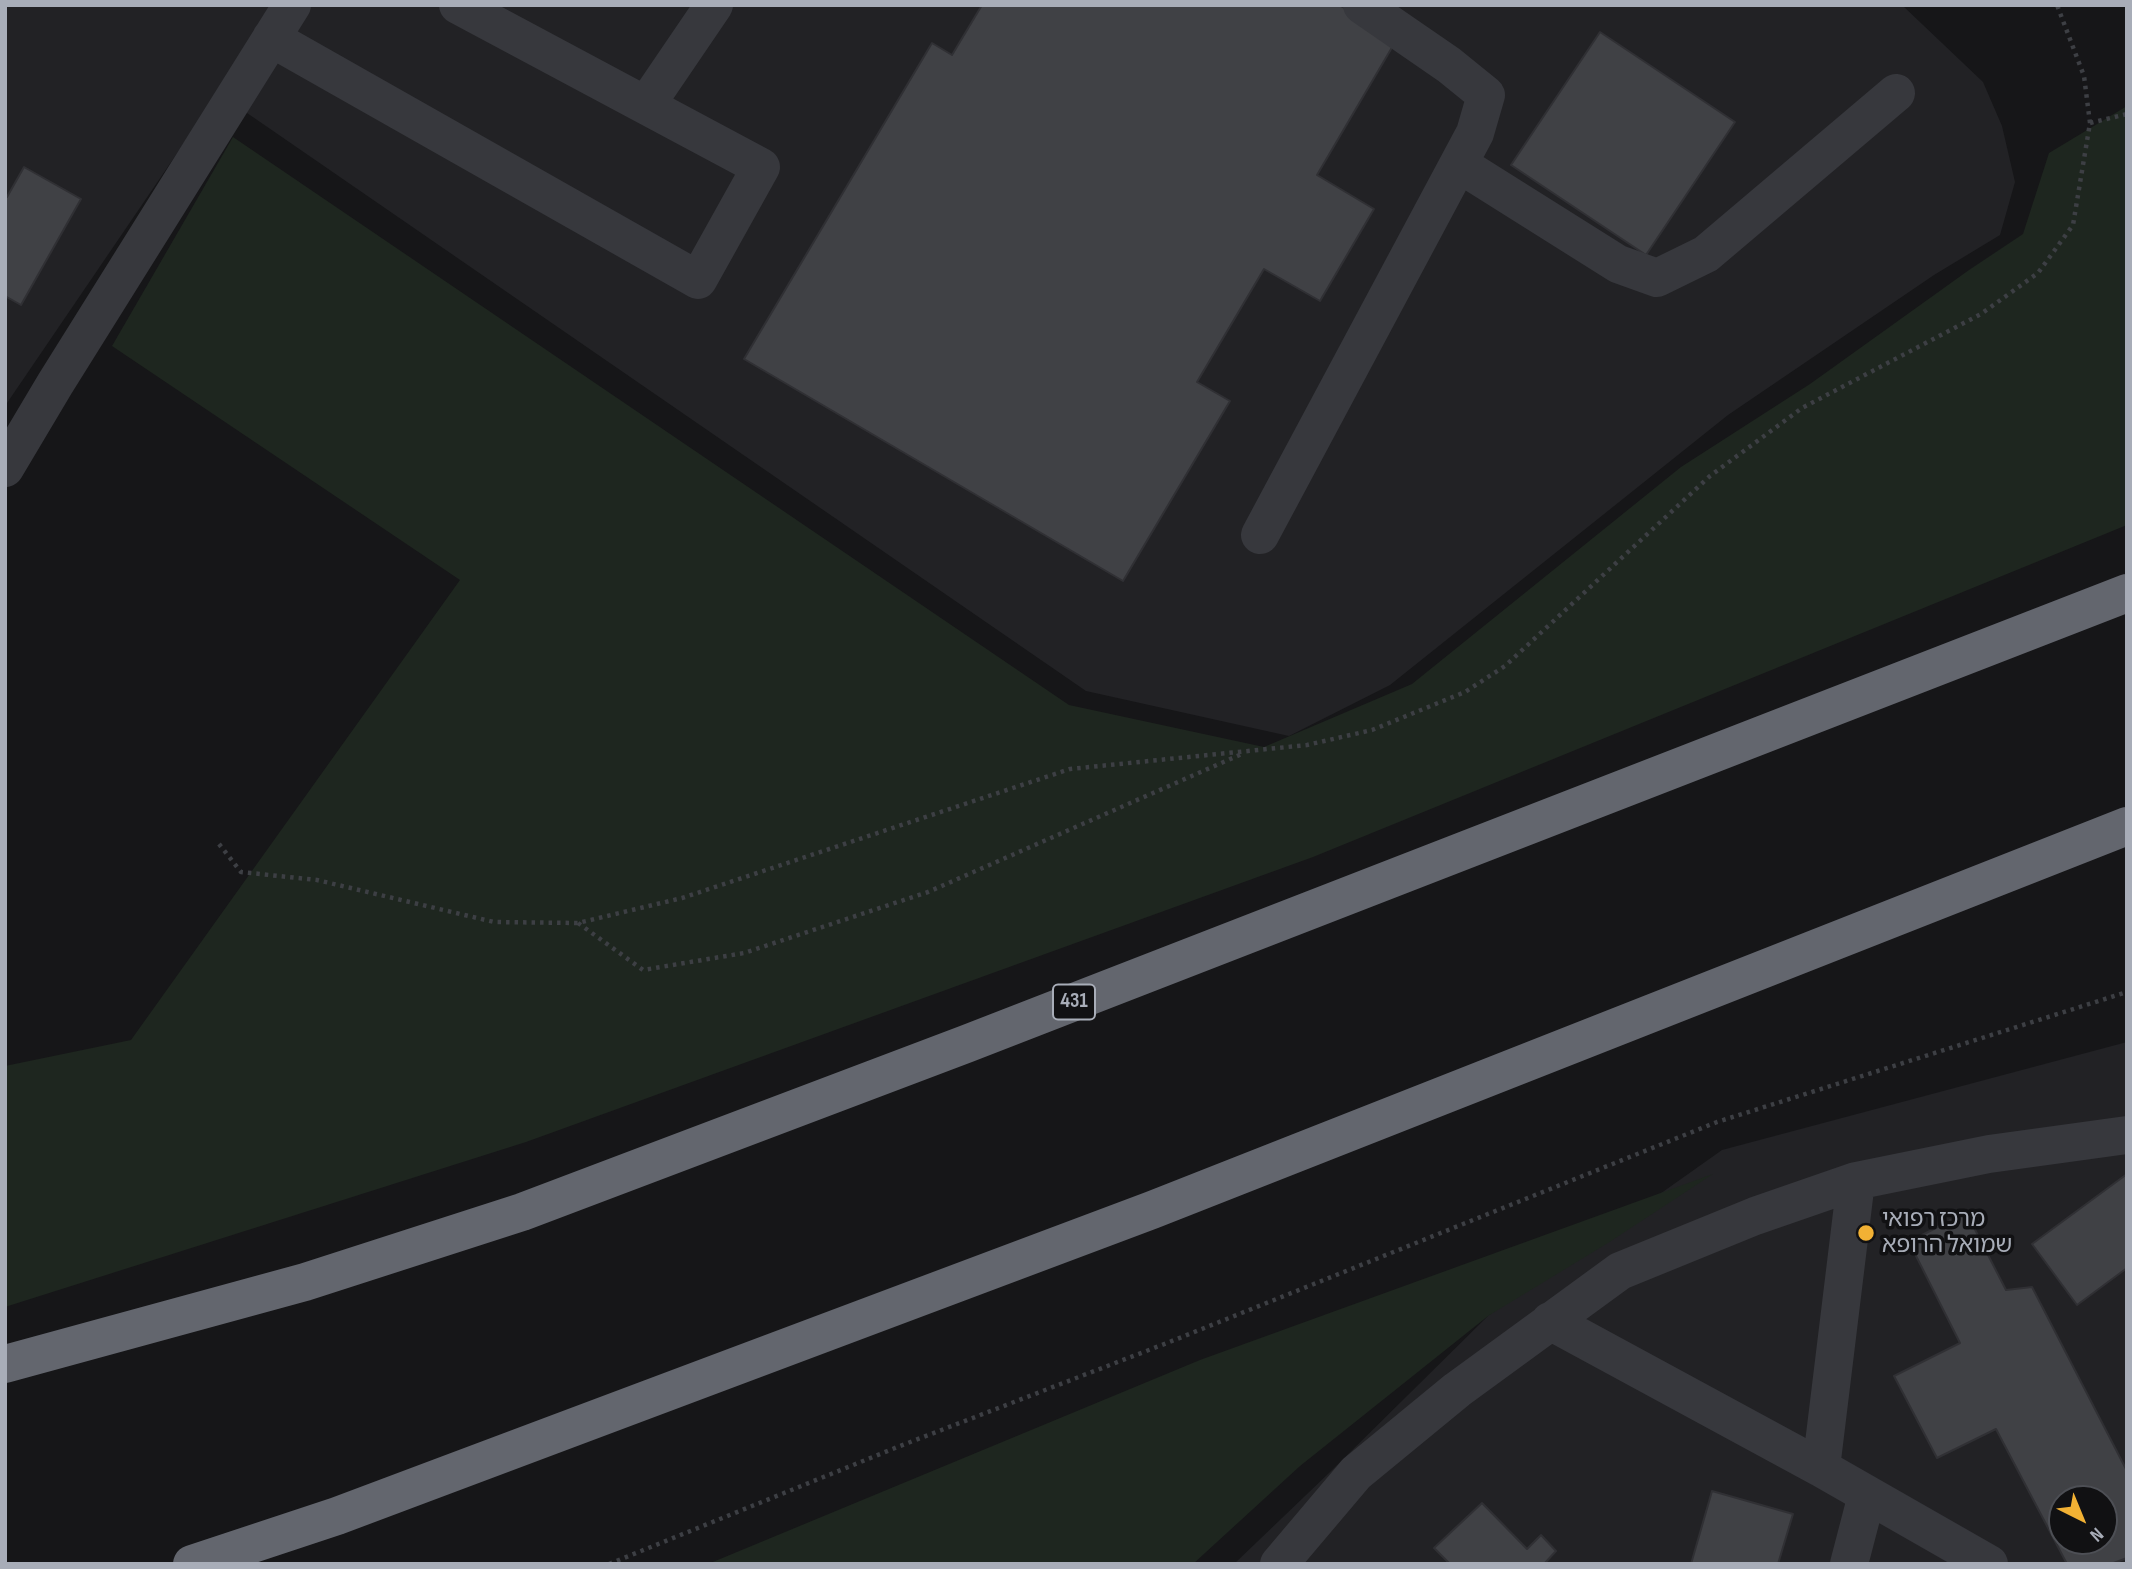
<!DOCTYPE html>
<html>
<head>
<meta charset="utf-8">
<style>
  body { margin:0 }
  #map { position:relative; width:2132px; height:1569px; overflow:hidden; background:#161618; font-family:"Sofia Sans Condensed",sans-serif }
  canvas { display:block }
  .frame { position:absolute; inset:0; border:7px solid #a8adb8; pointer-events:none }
  .north { position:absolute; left:2048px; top:1485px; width:70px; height:70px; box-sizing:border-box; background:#111113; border:2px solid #4d4f55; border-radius:50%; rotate:137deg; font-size:19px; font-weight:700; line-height:28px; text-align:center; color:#a8adb8 }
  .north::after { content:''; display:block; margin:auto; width:24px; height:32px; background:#f2b134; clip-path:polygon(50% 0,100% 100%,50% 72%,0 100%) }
</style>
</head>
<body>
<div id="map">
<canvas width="2132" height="1569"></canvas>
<div class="frame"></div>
<div class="north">N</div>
</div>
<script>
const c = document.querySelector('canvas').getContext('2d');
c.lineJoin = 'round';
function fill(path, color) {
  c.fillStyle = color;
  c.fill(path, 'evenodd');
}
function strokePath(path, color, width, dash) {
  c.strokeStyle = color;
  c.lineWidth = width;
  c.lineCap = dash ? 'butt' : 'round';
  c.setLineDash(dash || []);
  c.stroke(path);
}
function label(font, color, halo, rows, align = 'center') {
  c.font = font + ' "Sofia Sans Condensed","Noto Sans Hebrew",sans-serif';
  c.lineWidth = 7;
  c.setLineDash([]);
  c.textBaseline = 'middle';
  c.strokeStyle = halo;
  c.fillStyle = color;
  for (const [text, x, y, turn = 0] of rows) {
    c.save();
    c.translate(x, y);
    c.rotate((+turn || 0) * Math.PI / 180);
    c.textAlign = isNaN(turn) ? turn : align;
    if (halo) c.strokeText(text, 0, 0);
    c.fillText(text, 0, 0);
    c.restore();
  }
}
const built = new Path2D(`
  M5,5H1902L1983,82L2002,126L2015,182L2000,235L1934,275L1728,415L1390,685L1289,736L1086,691L218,93L5,406Z
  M2127,1042V1564H1234L1329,1473L1489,1315L1722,1150ZM2062,1499H2104V1541H2062Z`);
const green = new Path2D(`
  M2127,106V525L1313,857L526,1142L5,1307V1066L131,1040L460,580L112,346L233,137L1069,705L1264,747L1412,684L1681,467L1810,384L1969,270L2023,234L2049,153Z
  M1713,1174L1608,1243L1488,1316L1300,1466L1193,1564H708L1200,1360Z`);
const building = new Path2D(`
  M982,5H1339L1397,39L1317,175L1374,209L1320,301L1264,269L1197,382L1230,401L1123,581L744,359L932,43L952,55Z
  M1600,32L1735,122L1646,255L1511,165Z
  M24,167L81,199L21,305L5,296V196L7,197Z
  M2127,1174V1268L2077,1305L2032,1244Z
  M1966,1212L2006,1290L2032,1287L2127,1471V1558L2111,1564H2067L1996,1429L1937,1458L1894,1376L1960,1343L1909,1242ZM2062,1499H2104V1541H2062Z
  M1712,1491L1793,1514L1778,1564H1691Z
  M1482,1503L1527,1549L1541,1535L1556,1551L1544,1564H1450L1434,1548Z`);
const path = new Path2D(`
  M2090,123L2127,114
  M219,844L241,872L317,880L494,922L578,923L682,898L1070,769L1307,745L1372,730L1465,692L1505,666L1710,476L1802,408L1981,314L2038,273L2073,225L2090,123L2084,76L2057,5
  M578,923L643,970L744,953L928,892L1244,753
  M609,1564L900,1446L1167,1343L1717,1122L2127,992`);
const minor = new Path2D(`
  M271,38L698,280L761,167L458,5
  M646,105L714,5
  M1459,164L1618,264L1657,278L1706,254L1896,93
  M5,468L55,384L292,5
  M1260,535L1475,133L1486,95L1449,65L1362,5
  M1550,1321L1821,1468L1989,1564
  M1821,1468L1856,1181
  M1279,1564L1356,1473L1457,1390L1620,1271L1755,1216L1856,1181L1989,1154L2127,1135
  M1849,1564L1867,1495`);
const highway = new Path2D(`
  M5,1364L305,1282L522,1212L966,1044L2127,593
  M192,1564L337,1516L1152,1210L2127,826`);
const markers = [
  [1866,1233,9,"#f2b134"]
];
const shields = [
  [1074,1002,42]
];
const shieldNames = [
  ["431",1074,1002]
];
const poiNames = [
  ["מרכז רפואי",1882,1220],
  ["שמואל הרופא",1882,1246]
];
fill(built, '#222225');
fill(green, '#1e261f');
fill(building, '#404145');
strokePath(building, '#303034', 2);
strokePath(path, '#3d3f44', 4.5, [3.5, 5]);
strokePath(minor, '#37383d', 38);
strokePath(highway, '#63666e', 38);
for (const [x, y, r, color] of markers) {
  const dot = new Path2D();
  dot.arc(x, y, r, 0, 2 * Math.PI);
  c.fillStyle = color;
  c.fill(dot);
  strokePath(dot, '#111113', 2.5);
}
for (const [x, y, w] of shields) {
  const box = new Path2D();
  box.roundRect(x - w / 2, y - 17.5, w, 35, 5);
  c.fillStyle = '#111113';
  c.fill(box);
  strokePath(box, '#a8adb8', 2);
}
label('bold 21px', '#a8adb8', null, shieldNames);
label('23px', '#a8adb8', '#111113', poiNames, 'left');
</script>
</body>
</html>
